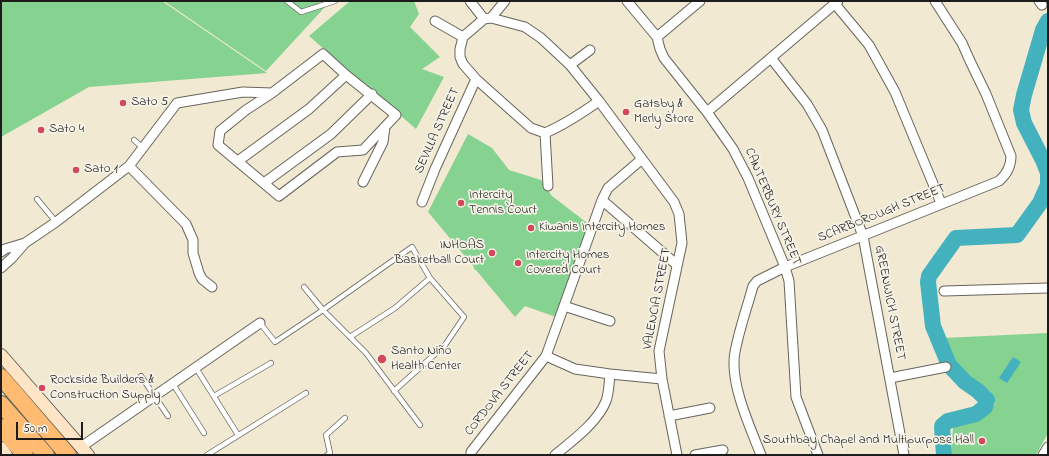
<!DOCTYPE html>
<html>
<head>
<meta charset="utf-8">
<style>
  body { margin:0 }
  #map { position:relative; width:1049px; height:456px; overflow:hidden; background:#f1e9d2; font-family:"Indie Flower",sans-serif }
  canvas { display:block }
  .frame { position:absolute; inset:0; border:2px solid #1c1c1c; pointer-events:none }
  .scale { position:absolute; left:16px; top:422px; width:67px; height:18px; box-sizing:border-box; border:2px solid #1c1c1c; border-top:0; padding-left:5px; font-size:12px; line-height:14px; white-space:nowrap; color:#1c1c1c; -webkit-text-stroke:3px #f7f3e8; paint-order:stroke }
</style>
</head>
<body>
<div id="map">
<canvas width="1049" height="456"></canvas>
<div class="frame"></div>
<div class="scale">50 m</div>
</div>
<script>
const c = document.querySelector('canvas').getContext('2d');
c.lineJoin = 'round';
function fill(path, color) {
  c.fillStyle = color;
  c.fill(path, 'evenodd');
}
function strokePath(path, color, width, dash) {
  c.strokeStyle = color;
  c.lineWidth = width;
  c.lineCap = dash ? 'butt' : 'round';
  c.setLineDash(dash || []);
  c.stroke(path);
}
function label(font, color, halo, rows, align = 'center') {
  c.font = font + ' "Indie Flower",sans-serif';
  c.lineWidth = 3.5;
  c.setLineDash([]);
  c.textBaseline = 'middle';
  c.strokeStyle = halo;
  c.fillStyle = color;
  for (const [text, x, y, turn = 0] of rows) {
    c.save();
    c.translate(x, y);
    c.rotate((+turn || 0) * Math.PI / 180);
    c.textAlign = isNaN(turn) ? turn : align;
    if (halo) c.strokeText(text, 0, 0);
    c.fillText(text, 0, 0);
    c.restore();
  }
}
const green = new Path2D(`
  M1,1H162L267,73L89,87L1,137Z
  M164,1H317L325,7L266,71Z
  M350,1H414L419,14L410,27L440,57L422,69L444,77L416,129L309,36Z
  M468,134L492,148L509,170L541,180L552,196L591,226L556,317L525,306L515,317L476,270L474,269V267L428,212Z
  M1048,333V433L1036,455H951L953,427C971,422 981,418 995,404L990,391L967,379L953,357L943,338Z`);
const water = new Path2D(`
  M1013,357L1021,362L1007,383L999,378Z`);
const river = new Path2D(`
  M944,455L942,426L948,421L976,414L985,407L987,400L978,391L965,382L949,365L933,326L928,282L929,276L956,238L1017,235L1040,203L1048,185V173L1043,160L1024,123L1021,110L1024,95L1043,30L1048,21`);
const service = new Path2D(`
  M287,1L301,12L335,1
  M134,140L143,148
  M37,199L56,222
  M304,287L323,310L366,353L420,425
  M260,323L275,342L323,310L412,247L430,278L464,317L445,345L394,391
  M350,337L395,308L430,278
  M196,368L238,435
  M141,376L168,416
  M173,384L204,433
  M214,396L271,363
  M207,455L306,393
  M327,455L330,453L326,435L345,418`);
const minor = new Path2D(`
  M470,1L484,19
  M627,1L657,37L660,49L664,58L707,112L733,149L748,178L785,267L789,281L796,397L818,455
  M1039,1L1042,5
  M835,4L869,45L895,92L941,203
  M491,18L505,1
  M435,21L463,37
  M657,37L700,1
  M323,54L346,75L396,115L363,150L337,152L279,196L218,145L220,131L246,110L272,93Z
  M771,58L807,104L822,130L863,236L904,455
  M570,65L590,50
  M599,101C582,113 564,125 545,133L531,128L476,79L463,64L460,57V49L463,37L484,19L491,18L525,27L541,38L570,65L599,101L674,202L679,214L682,243L659,351L662,379L677,455
  M707,112L838,1
  M545,133L548,186
  M238,161L309,109L346,75
  M129,166L186,224L193,240V253L199,273L202,279L212,287
  M363,182L383,142L385,127
  M264,183L331,134L372,94
  M602,200L677,265
  M422,202L435,169L476,79
  M1,252L5,249L25,243
  M1,268L12,258L25,243L56,222L129,166L177,103L243,92L272,93
  M944,291L1048,288
  M564,306L610,321
  M546,356L575,369L610,374L662,379
  M890,378L946,367
  M669,416L710,408
  M81,447L260,323
  M471,455V452L546,356L602,200L608,188L642,159
  M555,455C572,441 598,422 606,401C609,393 609,383 610,374
  M695,455L723,450
  M761,455C750,427 729,382 735,352C739,330 747,308 753,286L757,281L785,267L999,181C1007,174 1011,167 1011,156L986,94L970,61L962,43L935,1
  M1043,455L1048,447`);
const secondary = new Path2D(`
  M1,355L88,455
  M1,448L6,455`);
const motorway = new Path2D(`
  M1,377L68,455
  M1,404L46,455
  M1,427L25,455`);
const markers = [
  [123,103,4,"#d1495b"],
  [626,112,4,"#d1495b"],
  [41,130,4,"#d1495b"],
  [76,170,4,"#d1495b"],
  [461,203,4,"#d1495b"],
  [531,228,4,"#d1495b"],
  [492,253,4,"#d1495b"],
  [518,263,4,"#d1495b"],
  [382,359,5,"#d1495b"],
  [42,388,4,"#d1495b"],
  [982,441,4,"#d1495b"]
];
const poiNames = [
  ["Sato 5",131,103],
  ["Gatsby &",634,105],
  ["Merly Store",634,120],
  ["Sato 4",49,130],
  ["Sato 1",84,170],
  ["Intercity",469,196],
  ["Tennis Court",469,211],
  ["Kiwanis Intercity Homes",539,228],
  ["INHOAS",484,246,"right"],
  ["Basketball Court",484,261,"right"],
  ["Intercity Homes",526,256],
  ["Covered Court",526,271],
  ["Santo Niño",391,352],
  ["Health Center",391,367],
  ["Rockside Builders &",50,381],
  ["Construction Supply",50,396],
  ["Southbay Chapel and Multipurpose Hall",974,441,"right"]
];
const streetNames = [
  ["SEVILLA STREET",438,131,-66],
  ["CANTERBURY STREET",772,207,67],
  ["SCARBOROUGH STREET",882,214,-22],
  ["VALENCIA STREET",658,299,-79],
  ["GREENWICH STREET",889,303,79],
  ["CORDOVA STREET",500,394,-52]
];
fill(green, '#85d291');
fill(water, '#43b2be');
strokePath(river, '#43b2be', 16);
strokePath(service, '#67645c', 6);
strokePath(minor, '#67645c', 11);
strokePath(secondary, '#67645c', 14);
strokePath(motorway, '#67645c', 18);
strokePath(service, '#fff', 4.5);
strokePath(minor, '#fff', 9);
strokePath(secondary, '#ffe4c6', 12);
strokePath(motorway, '#febb71', 16);
for (const [x, y, r, color] of markers) {
  const dot = new Path2D();
  dot.arc(x, y, r, 0, 2 * Math.PI);
  c.fillStyle = color;
  c.fill(dot);
  strokePath(dot, '#f7f3e8', 1.5);
}
label('13px', '#1c1c1c', '#f7f3e8', poiNames, 'left');
label('13px', '#1c1c1c', '#f7f3e8', streetNames);
</script>
</body>
</html>
